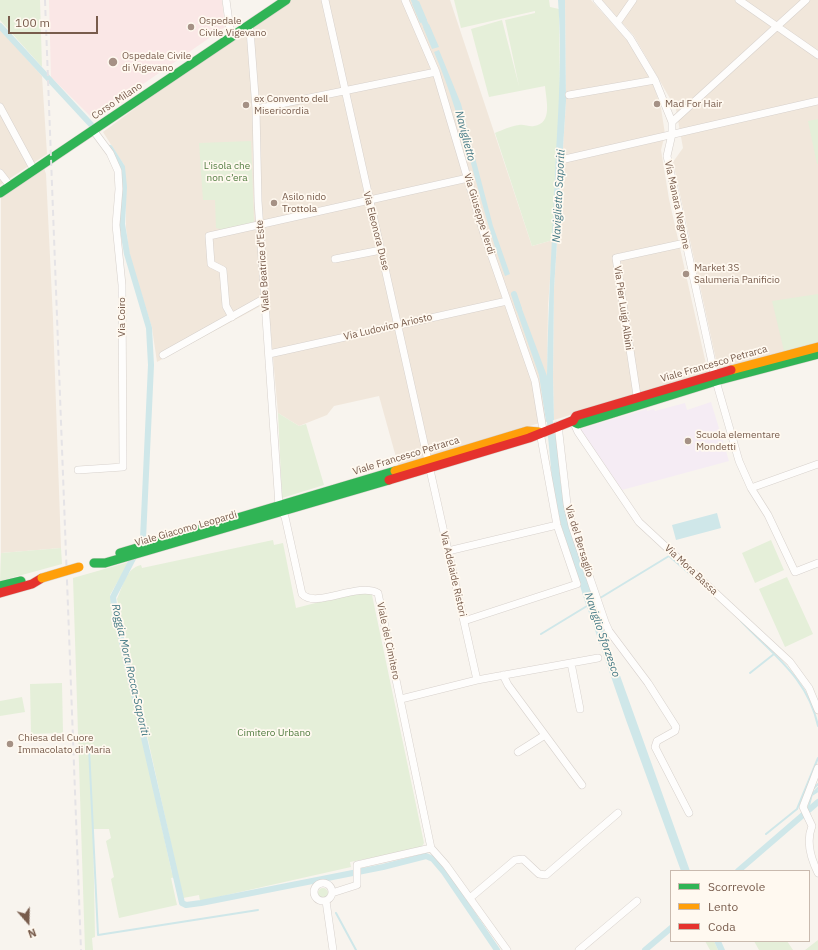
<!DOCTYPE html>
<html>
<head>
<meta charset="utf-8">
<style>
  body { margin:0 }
  #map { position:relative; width:818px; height:950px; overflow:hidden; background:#f8f4ee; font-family:"IBM Plex Sans",sans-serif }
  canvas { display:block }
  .legend { position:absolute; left:670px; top:870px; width:140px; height:72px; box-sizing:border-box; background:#fff9f0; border:1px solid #c9baae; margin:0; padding:5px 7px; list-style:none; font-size:12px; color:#785c4c }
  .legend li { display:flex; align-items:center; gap:8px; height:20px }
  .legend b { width:20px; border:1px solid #c9baae }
  .north { position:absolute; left:8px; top:902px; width:40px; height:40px; -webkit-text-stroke:3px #fff9f0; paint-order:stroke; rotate:160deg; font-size:11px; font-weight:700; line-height:16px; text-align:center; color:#785c4c }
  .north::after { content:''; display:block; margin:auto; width:14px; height:18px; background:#785c4c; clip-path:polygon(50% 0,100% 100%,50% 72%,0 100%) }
  .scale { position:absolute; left:8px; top:16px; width:90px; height:18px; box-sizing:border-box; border:2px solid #785c4c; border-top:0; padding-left:5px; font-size:12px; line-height:14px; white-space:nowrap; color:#785c4c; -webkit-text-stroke:3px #fff9f0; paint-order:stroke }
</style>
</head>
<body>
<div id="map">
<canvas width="818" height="950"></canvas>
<ul class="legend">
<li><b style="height:5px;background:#30b455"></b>Scorrevole</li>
<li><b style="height:5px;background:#ff9f0a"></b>Lento</li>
<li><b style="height:5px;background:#e5322d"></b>Coda</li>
</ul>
<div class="north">N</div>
<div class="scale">100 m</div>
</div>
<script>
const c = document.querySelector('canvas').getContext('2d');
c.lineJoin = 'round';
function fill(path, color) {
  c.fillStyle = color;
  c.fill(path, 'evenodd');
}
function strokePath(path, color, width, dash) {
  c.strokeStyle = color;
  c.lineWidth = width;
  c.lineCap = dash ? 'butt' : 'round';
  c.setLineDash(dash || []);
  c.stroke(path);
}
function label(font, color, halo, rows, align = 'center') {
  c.font = font + ' "IBM Plex Sans",sans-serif';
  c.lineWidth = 3.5;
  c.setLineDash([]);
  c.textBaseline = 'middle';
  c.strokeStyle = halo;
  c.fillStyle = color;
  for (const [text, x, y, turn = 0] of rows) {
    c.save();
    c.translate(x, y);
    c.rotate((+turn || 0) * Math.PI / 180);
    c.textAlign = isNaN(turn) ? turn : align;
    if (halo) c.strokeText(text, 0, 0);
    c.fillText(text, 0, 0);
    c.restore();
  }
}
const residential = new Path2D(`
  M290,0H450L532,246L553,240L548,306L547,377L540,379L546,422L536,424L399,468L379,396L334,406L327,415L299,426L278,413L268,302L157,362L152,328L130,258L126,228V187L124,165L103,132L198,62Z
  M565,0H591L629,42L652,81L661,108L665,134L661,150L669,199L708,373L554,420L553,377L554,289L566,101Z
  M602,0H818V342L718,369L673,162L683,148L676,109L634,36Z
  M0,29L42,76L47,154L0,185Z
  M44,168L46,174L53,319L61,548L1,553V196Z`);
const education = new Path2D(`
  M711,402L729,461L622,490L580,429L647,409V411L654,409L655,411L685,403L687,410Z`);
const medical = new Path2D(`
  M49,0H222L225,27L93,119L51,77Z`);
const green = new Path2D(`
  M0,0H40L42,67L0,20Z
  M454,0H549L550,7L559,9L560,97L553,240L532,246L495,133C502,130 511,126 519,125C524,124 529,127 534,126C553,123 546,100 545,86L489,97L471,29L502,20L519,86L505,20L535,13V11L461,28Z
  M818,119V164H817L808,121Z
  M251,141L254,223L225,230L216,228L215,200H203L199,143Z
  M818,294V342L784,351L772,301Z
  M278,413L299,426L306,424L324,485L282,498Z
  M273,540L274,545L283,543L296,608L358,592L368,593L372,595L424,843L421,848L418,849L350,862L351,867L200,901L199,895L183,898L178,877L171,878L177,905L119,918L111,879L114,877L106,841L111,838L109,829H93L95,937L92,938L93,950H85L73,578L129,562L110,595L172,873L177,871L117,599C123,586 126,568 141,565L142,568Z
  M771,540L784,570L755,583L742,553Z
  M61,548L62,564L0,581L1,553Z
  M787,577L813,634L785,647L759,589Z
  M62,683L63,733L31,734L30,684Z
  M22,697L25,712L0,716V701Z
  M318 893a5 5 0 1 1 10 0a5 5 0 1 1-10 0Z
  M818,940V950H805Z
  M705,941H714L718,950H710Z
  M754,941H787L793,950H759Z`);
const water = new Path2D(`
  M558,0H565L566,101L554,289L553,377L554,420L546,422L539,375L514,303L519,301L547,376C548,301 553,226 556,152C559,101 562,51 558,0Z
  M419,1L427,20L420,23L412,4Z
  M429,24L439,47L432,49L423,27Z
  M439,50L461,104L493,226L510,274L505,276C478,202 465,124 434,52Z
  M556,433L561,485L569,525L594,601L586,605L561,525L553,490L548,436Z
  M717,513L721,528L676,540L672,525Z
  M594,603L690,871H681L626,720L587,607Z
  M714,941H721L725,950H718Z`);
const stream = new Path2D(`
  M741,621C773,655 808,678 818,726
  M541,634L669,556L697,580
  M750,673L774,654
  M77,747L89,748L98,935L258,910
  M813,789L818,784
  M812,795L818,791
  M808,809L812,794L818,788
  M766,834L797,809L818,758
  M336,913L356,950`);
const canal = new Path2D(`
  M414,0L429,32
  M0,26L97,131
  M110,148L122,167L124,187L122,224L127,254L149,328L151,365L143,539L113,597L115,612L182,903L186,905L201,903L383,867L426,856L433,859L444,872L497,950
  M514,294L519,309
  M549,413L552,442
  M738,871L818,802
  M645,950L671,928`);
const street = new Path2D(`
  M226,0L231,37
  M325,0L477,680
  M405,0L436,72L484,234L535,381L543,430
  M597,0L630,38L655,80L672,122V134L667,156L716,381L739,461L751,488L768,515L795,572L818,563
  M739,0L818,55
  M617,23L633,0
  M247,26L250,30L256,109L258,201L279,506L285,517L302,594C316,609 357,582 378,593L431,848
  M569,95L655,80
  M0,107L34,170
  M256,109L436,72
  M672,122L806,0
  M565,159L818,101
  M0,173L10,186
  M335,259L381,250
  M232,317L226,306L223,270L211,264L209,236L468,178
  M269,354L507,301
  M163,355L265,298
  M638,402L616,258L685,243
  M573,421L578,432L639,522L790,662L809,688L818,710
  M558,425L567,504L572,526L605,622L609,631L648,683L676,727L675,731L657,741L655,747L689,813
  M78,470L123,467L122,285L116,225L119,189L118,171L110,153L93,130
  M751,488L818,464
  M448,551L557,525
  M464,621L577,584L557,525L540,432
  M571,663L580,709
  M503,675L508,685L582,785
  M401,699L477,680L598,658
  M518,752L545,735
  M818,768L803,807L812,826C806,841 811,859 818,873
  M431,848L446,865L507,950
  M314 892a9 9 0 1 1 18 0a9 9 0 1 1-18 0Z
  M332,893L357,885V865L431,848
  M470,898L515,860L523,859L539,874L546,875L618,813
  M326,901L333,950
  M579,950L637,901`);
const fast = new Path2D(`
  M0,193L286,0
  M572,421L578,424L716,381L818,354
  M120,553L395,471
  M94,563H105L389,480
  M0,586L21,581`);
const slow = new Path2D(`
  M731,370L818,347
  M395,471L527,431L539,432`);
const jam = new Path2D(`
  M573,421L576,416L731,370
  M389,480L529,438L572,421
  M0,593L32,584L42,578`);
const rail = new Path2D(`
  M45,0L81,950`);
const slowBridge = new Path2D(`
  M42,578L79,567`);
const markers = [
  [191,27,4,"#a59185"],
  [113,62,5,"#a59185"],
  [657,104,4,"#a59185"],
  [246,105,4,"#a59185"],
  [274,203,4,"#a59185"],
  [686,274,4,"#a59185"],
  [688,441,4,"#a59185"],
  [10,744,4,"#a59185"]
];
const poiNames = [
  ["Ospedale",199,21],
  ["Civile Vigevano",199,33],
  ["Ospedale Civile",122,56],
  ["di Vigevano",122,68],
  ["ex Convento dell",254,99],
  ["Misericordia",254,111],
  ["Mad For Hair",665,104],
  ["Asilo nido",282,197],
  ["Trottola",282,209],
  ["Market 3S",694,268],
  ["Salumeria Panificio",694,280],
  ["Scuola elementare",696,435],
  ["Mondetti",696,447],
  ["Chiesa del Cuore",18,738],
  ["Immacolato di Maria",18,750]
];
const streetNames = [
  ["Corso Milano",117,101,-34],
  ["Via Manara Negrone",677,205,78],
  ["Via Giuseppe Verdi",479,214,73],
  ["Via Eleonora Duse",376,231,76],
  ["Viale Beatrice d'Este",263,266,-94],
  ["Via Pier Luigi Albini",623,308,82],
  ["Via Coiro",122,317,-90],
  ["Via Ludovico Ariosto",388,327,-13],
  ["Viale Francesco Petrarca",714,364,-16],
  ["Viale Francesco Petrarca",406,456,-17],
  ["Viale Giacomo Leopardi",186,529,-16],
  ["Via del Bersaglio",579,541,73],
  ["Via Mora Bassa",691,570,43],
  ["Via Adelaide Ristori",453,574,77],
  ["Viale del Cimitero",388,641,78]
];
const parkNames = [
  ["L'isola che",227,166],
  ["non c’era",227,178],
  ["Cimitero Urbano",274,733]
];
const waterNames = [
  ["Naviglietto",465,136,75],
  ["Naviglietto Saporiti",559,196,-87],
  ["Naviglio Sforzesco",602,635,71],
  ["Roggia Mora Rocca-Saporiti",130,670,77]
];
fill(residential, '#f1e7db');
fill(education, '#f5ecf4');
fill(medical, '#fae7e6');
fill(green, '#e5efd9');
fill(water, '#cfe7e9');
strokePath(stream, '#cfe7e9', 2);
strokePath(canal, '#cfe7e9', 6);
strokePath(street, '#d7d1cc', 8);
strokePath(fast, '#d8d1ca', 10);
strokePath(slow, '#d8d1ca', 10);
strokePath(jam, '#d8d1ca', 10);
strokePath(street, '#fefdfc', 7);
strokePath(fast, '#30b455', 9);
strokePath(slow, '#ff9f0a', 9);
strokePath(jam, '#e5322d', 9);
strokePath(rail, '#e5e3e6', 2, [6, 4]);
strokePath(slowBridge, '#d8d1ca', 10, []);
strokePath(slowBridge, '#ff9f0a', 9);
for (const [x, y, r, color] of markers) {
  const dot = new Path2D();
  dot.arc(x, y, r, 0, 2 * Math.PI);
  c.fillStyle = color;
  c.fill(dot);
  strokePath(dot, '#fff9f0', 1.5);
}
label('10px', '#785c4c', '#fff9f0', poiNames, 'left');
label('10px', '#785c4c', '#fff9f0', streetNames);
label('10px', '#547e43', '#fff9f0', parkNames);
label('italic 11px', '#427884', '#fff9f0', waterNames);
</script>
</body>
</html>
